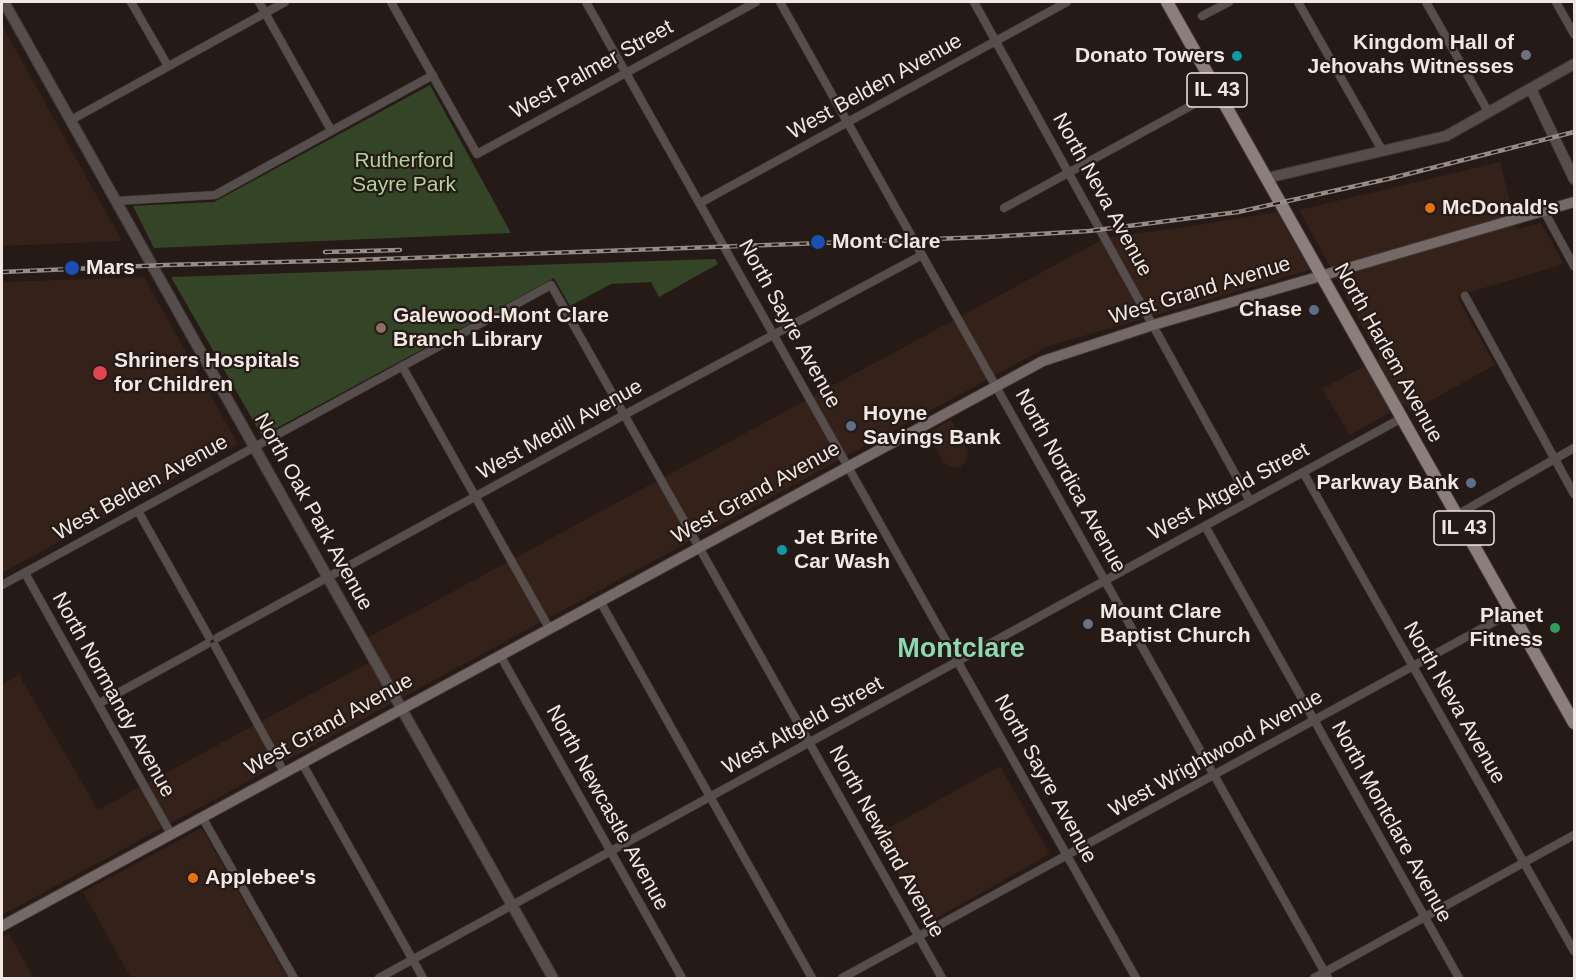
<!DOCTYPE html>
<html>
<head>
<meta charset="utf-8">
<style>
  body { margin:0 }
  #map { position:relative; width:1576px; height:980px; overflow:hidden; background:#261a16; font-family:Arial,sans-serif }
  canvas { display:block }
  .frame { position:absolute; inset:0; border:3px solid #f1e8e4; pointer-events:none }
</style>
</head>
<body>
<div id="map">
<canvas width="1576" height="980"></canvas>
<div class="frame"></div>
</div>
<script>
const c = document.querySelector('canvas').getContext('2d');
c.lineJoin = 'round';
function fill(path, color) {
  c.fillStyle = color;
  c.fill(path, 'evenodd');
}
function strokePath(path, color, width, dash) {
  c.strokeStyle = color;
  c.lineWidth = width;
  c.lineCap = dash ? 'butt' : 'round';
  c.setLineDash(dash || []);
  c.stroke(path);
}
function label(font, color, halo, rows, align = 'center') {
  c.font = font + ' Arial,sans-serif';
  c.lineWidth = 4.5;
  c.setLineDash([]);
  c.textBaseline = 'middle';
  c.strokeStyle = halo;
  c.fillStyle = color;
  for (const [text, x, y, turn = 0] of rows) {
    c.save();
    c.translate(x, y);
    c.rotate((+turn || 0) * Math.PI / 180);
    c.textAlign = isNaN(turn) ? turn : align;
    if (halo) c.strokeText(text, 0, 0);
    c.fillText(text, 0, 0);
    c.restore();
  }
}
const built = new Path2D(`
  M2,25L122,241L2,246Z
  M1500,162L1517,229L1541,223L1564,264L1457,296L1495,365L1410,412L1406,404L1350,435L1322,389L1380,358L1299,210Z
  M1277,212L1310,270L1049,346L2,915V685L19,675L98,810L370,662L360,642L1107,237L1173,229Z
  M144,277L238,444L2,573V282Z
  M951,420L967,449L968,455L966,461L960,467L953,468L943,462L927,433Z
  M1000,766L1050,854L926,924L876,835Z
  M202,828L205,834L288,978H131L83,892Z
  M9,934L34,978H2V938Z`);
const green = new Path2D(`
  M430,85L511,233L154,248L133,206L214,202Z
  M715,259L718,264L659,297L651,282L611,284L570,306L554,278L262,436L171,277Z`);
const minor = new Path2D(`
  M131,2L168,66
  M259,2L331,130
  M391,2L477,154L756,2
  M586,2L1136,978
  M780,2L1328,978
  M974,2L1250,501
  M1298,2L1383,152
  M1426,2L1489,113
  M1556,2L1574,34
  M1202,16L1229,2
  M71,120L285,2
  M116,201L215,195L433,75
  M700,203L1067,2
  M1004,208L1218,91
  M1544,211L1574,266
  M1465,296L1574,494
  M402,366L549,628
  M1303,472L1574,951
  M138,511L209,637
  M1457,515L1574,448
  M1205,526L1459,978
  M25,573L171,834
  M2,585L551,285L942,978
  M600,601L812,978
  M217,638L624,415L922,255
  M215,646L284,772
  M500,655L682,978
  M98,704L207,644
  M302,763L423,978
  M202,817L294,978
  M379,978L1402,418
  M842,978L1512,612
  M1314,978L1574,835`);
const tertiary = new Path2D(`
  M4,2L553,978
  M1531,89L1574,179
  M1267,178L1446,136L1574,64`);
const secondary = new Path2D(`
  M2,926L1043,361L1153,325L1574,202`);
const primary = new Path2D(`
  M1167,2L1574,723`);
const rail = new Path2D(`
  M325,252L400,250
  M2,272L165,265L356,260L987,237L1089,231L1238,212L1392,178L1574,132`);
const markers = [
  [1526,55,6,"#6b7280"],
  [1237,56,6,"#0f9aa8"],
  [1430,208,6,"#e8710a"],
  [818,242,8,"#1a4fb4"],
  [72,268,8,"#1a4fb4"],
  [1314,310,6,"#5c6f8a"],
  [381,328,6,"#8d6e63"],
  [100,373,8,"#e0444e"],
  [851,426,6,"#5c6f8a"],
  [1471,483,6,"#5c6f8a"],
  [782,550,6,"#0f9aa8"],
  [1088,624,6,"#6b7280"],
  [1555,628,6,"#2e9e5b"],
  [193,878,6,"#e8710a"]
];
const shields = [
  [1217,90,60],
  [1464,528,60]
];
const shieldNames = [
  ["IL 43",1217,90],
  ["IL 43",1464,528]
];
const poiNames = [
  ["Kingdom Hall of",1514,43,"right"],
  ["Jehovahs Witnesses",1514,67,"right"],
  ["Donato Towers",1225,56,"right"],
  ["McDonald's",1442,208],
  ["Mont Clare",832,242],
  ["Mars",86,268],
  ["Chase",1302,310,"right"],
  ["Galewood-Mont Clare",393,316],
  ["Branch Library",393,340],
  ["Shriners Hospitals",114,361],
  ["for Children",114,385],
  ["Hoyne",863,414],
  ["Savings Bank",863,438],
  ["Parkway Bank",1459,483,"right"],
  ["Jet Brite",794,538],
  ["Car Wash",794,562],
  ["Mount Clare",1100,612],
  ["Baptist Church",1100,636],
  ["Planet",1543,616,"right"],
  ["Fitness",1543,640,"right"],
  ["Applebee's",205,878]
];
const streetNames = [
  ["West Palmer Street",592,70,-29],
  ["West Belden Avenue",875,87,-29],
  ["North Neva Avenue",1102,195,61],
  ["West Grand Avenue",1200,291,-17],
  ["North Sayre Avenue",789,324,61],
  ["North Harlem Avenue",1388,353,61],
  ["West Medill Avenue",560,430,-29],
  ["North Nordica Avenue",1070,481,61],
  ["West Belden Avenue",141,488,-29],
  ["West Altgeld Street",1229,492,-29],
  ["West Grand Avenue",756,493,-29],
  ["North Oak Park Avenue",313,512,61],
  ["North Normandy Avenue",113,695,61],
  ["North Neva Avenue",1454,703,60],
  ["West Grand Avenue",329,725,-29],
  ["West Altgeld Street",803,726,-29],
  ["West Wrightwood Avenue",1216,754,-29],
  ["North Sayre Avenue",1045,779,61],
  ["North Newcastle Avenue",607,808,61],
  ["North Montclare Avenue",1391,822,61],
  ["North Newland Avenue",886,842,61]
];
const parkNames = [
  ["Rutherford",404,161],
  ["Sayre Park",404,185]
];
const districtNames = [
  ["Montclare",961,650]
];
fill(built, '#34211a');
fill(green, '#344527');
strokePath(minor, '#423733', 9);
strokePath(tertiary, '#423733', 12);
strokePath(secondary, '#423733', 12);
strokePath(primary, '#423733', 14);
strokePath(minor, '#554e4c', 8);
strokePath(tertiary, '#554e4c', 10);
strokePath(secondary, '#746966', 10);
strokePath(primary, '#8c7e7a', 12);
strokePath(rail, '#958b87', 4.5);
strokePath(rail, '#261a16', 2, [7]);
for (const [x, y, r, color] of markers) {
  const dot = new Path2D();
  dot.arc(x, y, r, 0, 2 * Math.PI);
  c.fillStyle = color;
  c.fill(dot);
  strokePath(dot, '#261a16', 2);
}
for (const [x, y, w] of shields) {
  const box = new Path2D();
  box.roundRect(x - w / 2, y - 17, w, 34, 4.5);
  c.fillStyle = '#261a16';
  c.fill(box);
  strokePath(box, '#f1e8e4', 1.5);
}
label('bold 20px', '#f1e8e4', null, shieldNames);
label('bold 21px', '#f1e8e4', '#261a16', poiNames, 'left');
label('21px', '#f1e8e4', '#261a16', streetNames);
label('21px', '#b2d39a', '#261a16', parkNames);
label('bold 27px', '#8cdbb0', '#261a16', districtNames);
</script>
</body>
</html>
